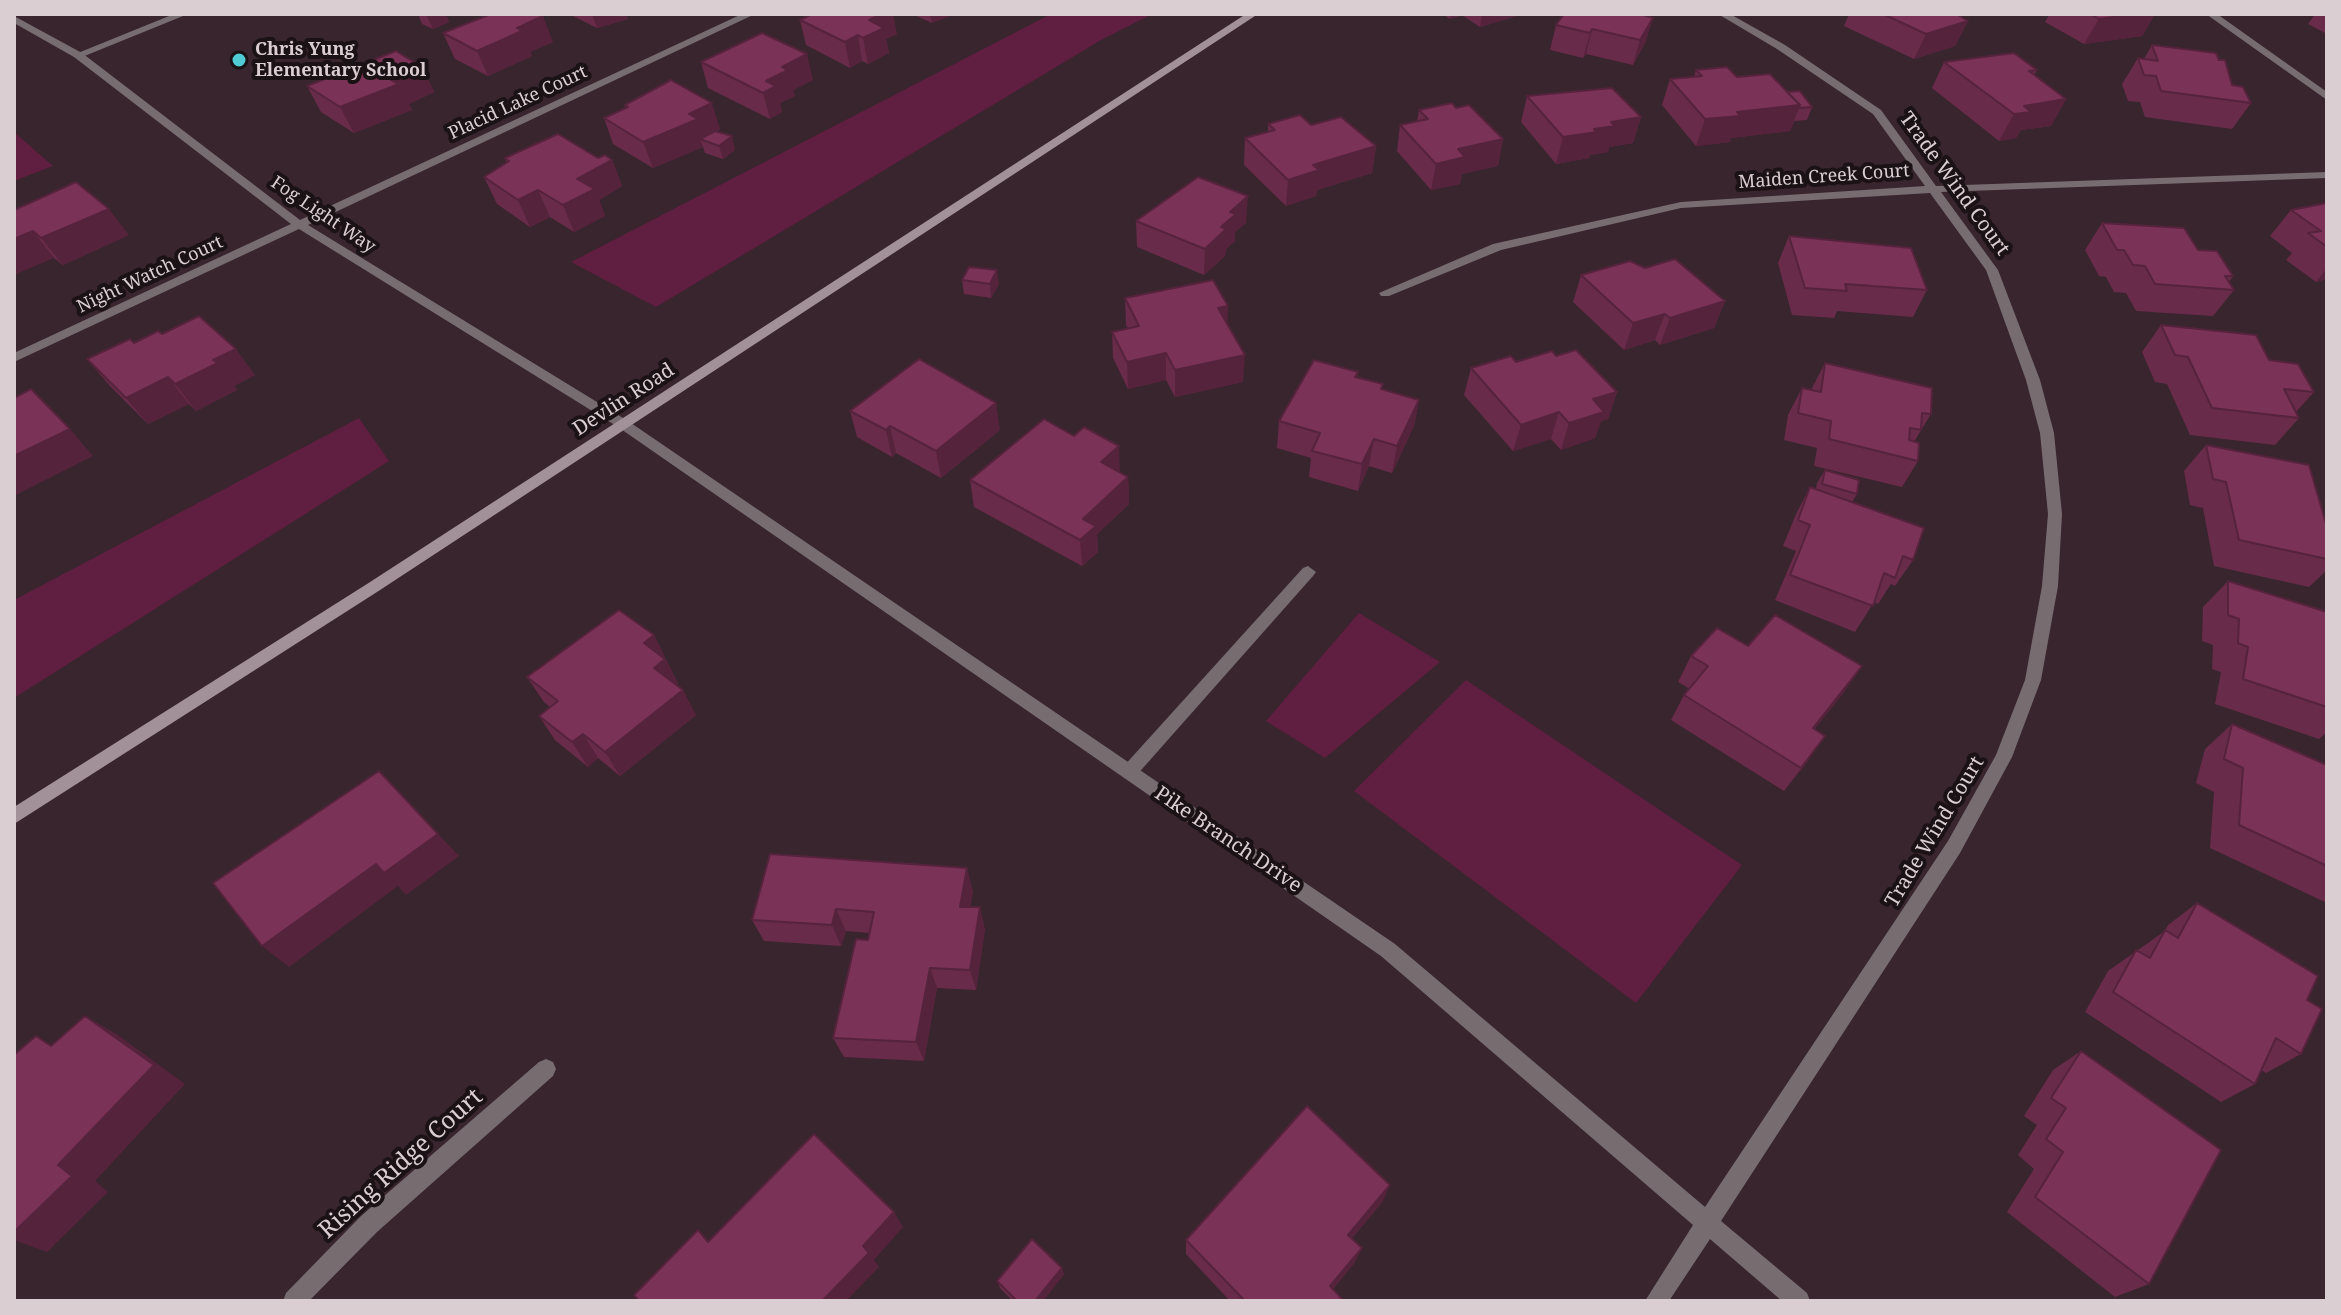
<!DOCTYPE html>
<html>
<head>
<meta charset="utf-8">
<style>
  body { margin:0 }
  #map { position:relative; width:2341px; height:1315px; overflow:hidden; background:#39252e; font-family:"Noto Serif",serif }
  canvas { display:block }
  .frame { position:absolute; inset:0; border:16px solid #dbced3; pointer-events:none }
</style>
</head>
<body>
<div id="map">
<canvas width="2341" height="1315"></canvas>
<div class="frame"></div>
</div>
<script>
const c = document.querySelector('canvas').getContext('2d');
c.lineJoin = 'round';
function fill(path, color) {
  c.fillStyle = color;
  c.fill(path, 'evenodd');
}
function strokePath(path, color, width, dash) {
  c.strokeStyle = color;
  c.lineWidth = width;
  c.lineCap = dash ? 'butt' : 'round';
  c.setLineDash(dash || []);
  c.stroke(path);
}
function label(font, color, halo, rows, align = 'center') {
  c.font = font + ' "Noto Serif",serif';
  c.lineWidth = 8;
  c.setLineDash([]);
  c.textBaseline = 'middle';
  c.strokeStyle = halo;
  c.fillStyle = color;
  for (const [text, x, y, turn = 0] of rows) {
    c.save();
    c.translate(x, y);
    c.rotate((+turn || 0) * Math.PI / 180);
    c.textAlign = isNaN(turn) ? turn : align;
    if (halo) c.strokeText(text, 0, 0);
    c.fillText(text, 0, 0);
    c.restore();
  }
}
const green = new Path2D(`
  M1051,14H1152L1101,40L656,307L571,262Z
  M14,132L53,166L14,181Z
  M359,418L389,461L14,698V600Z
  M1359,613L1440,662L1325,758L1266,721Z
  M1466,680L1742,865L1636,1003L1354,791Z`);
const lane = new Path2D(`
  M174,14H188L82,57L73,55Z
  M1308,566L1316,572L1313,576L1135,777L1129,779L1123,777L1120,772L1123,767L1303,568Z`);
const street = new Path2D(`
  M742,14H755L308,225L628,421L1395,944L1705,1207L1948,841L1996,755L2025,680L2042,586L2048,514L2040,433L2026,380L1986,270L1930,193L1681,208L1501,250L1389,296H1381L1379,293L1493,244L1681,202L1925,186L1873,114L1777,49L1718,14H1730L1785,45L1881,110L1936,186L2327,172V178L1941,192L1998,270L2040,380L2054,433L2062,514L2058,586L2041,680L2012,757L1960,853L1721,1221L1807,1293L1810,1301H1782L1710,1239L1669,1301H1645L1693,1225L1381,956L618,427L299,229L14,362V353L291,224L74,57L14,23V16L82,53L300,220Z
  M2206,14H2217L2327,92V100Z
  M546,1059L553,1062L556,1069L553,1076L377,1232L309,1301H283L286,1293L361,1216L539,1062Z`);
const secondary = new Path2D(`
  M1246,14H1258L377,592L14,824V807L367,584Z`);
const wall = new Path2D(`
  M418,14H446L449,22L433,29L422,24Z
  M569,14H629L626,15L628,19L597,28Z
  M912,14H954L932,23Z
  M1443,14H1523L1480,27L1462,15L1450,19Z
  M1849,14H1957L1968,21L1955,46L1914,59L1844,26Z
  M2048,14H2155L2142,36L2084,44L2045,22L2049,15Z
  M2315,14H2327V34L2308,24Z
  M1653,18L1645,43L1633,65L1586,54L1583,58L1550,50L1556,25Z
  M800,20L897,34L886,39L889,53L868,64L862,61L850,68L806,45Z
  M443,33L553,42L530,52L532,56L488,76L455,59Z
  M2152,45L2232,85L2251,103L2232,129L2145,117L2140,102L2128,101L2122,84L2138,58L2144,59Z
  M701,62L813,80L793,90L795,96L780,103L782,112L770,119L708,88Z
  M1944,62L2037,70L2034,75L2066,99L2051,126L2021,130L2016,138L1999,141L1932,88Z
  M422,67L434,92L409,104L412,110L354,133L321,112L307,86Z
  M1696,70L1737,77L1787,92L1812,107L1807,120L1794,121L1790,131L1731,138L1730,142L1696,146L1662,105L1670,79L1694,77Z
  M1527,96L1641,117L1633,143L1609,147L1608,152L1590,155L1589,158L1556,164L1521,122Z
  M625,105L720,129L716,132L735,150L723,159L705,153L703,147L653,168L613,144L604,118L626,108Z
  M1456,108L1503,139L1498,166L1462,174L1460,184L1431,190L1397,151L1400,125L1417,122L1419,110Z
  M1268,124L1311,125L1376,146L1372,173L1317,190L1316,196L1286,206L1244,165L1245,138L1268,132Z
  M505,158L612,160L622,186L599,200L605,216L574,232L550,217L530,227L497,204L484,177L507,163Z
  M2327,203V279L2316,282L2286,260L2292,253L2270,236L2291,210Z
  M14,210L129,235L63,265L54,258Z
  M1136,221L1246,223L1235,232V241L1226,249L1225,256L1204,275L1137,247Z
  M2102,223L2198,250L2233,276L2229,282L2234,290L2213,316L2136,311L2126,293L2114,292L2106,277L2099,276L2085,250Z
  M1789,236L1927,290L1913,317L1837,311L1834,318L1792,315L1778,263Z
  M1645,268L1725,301L1714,328L1660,345L1655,340L1624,350L1573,302L1581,275Z
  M962,280L999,284L991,298L964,294Z
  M1125,298L1228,306L1227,324L1243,382L1175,397L1166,380L1128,389L1113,358L1112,332L1128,328L1126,325Z
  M2161,325L2269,360L2314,392L2296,412L2299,418L2275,445L2190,435L2167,384L2155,382L2142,352Z
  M162,334L255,375L234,386L237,390L196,411L189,404L148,424L110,386L87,359L134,343Z
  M1556,356L1617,392L1608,419L1601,421L1595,438L1561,450L1551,439L1513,451L1464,395L1471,368Z
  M1825,363L1931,414L1914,442L1918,461L1902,487L1814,466L1817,448L1784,440L1788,415L1802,388L1811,390Z
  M1358,372L1357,377L1382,389L1419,400L1414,426L1392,473L1369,466L1358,491L1309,477L1311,458L1277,448L1279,421Z
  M850,411L1000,430L941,478L896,453L892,457L857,437Z
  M1074,436L1120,473L1128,477L1129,504L1097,534L1098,552L1082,566L974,507L970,480Z
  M2206,445L2327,527V570L2309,587L2214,566L2203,508L2190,505L2184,471Z
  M1825,470L1857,494L1852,502L1913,560L1895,586L1891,584L1878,604L1874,602L1855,632L1775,600L1796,551L1783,546L1796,514L1810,487L1816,489L1817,483Z
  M2228,581L2327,612V732L2319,739L2215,704L2221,672L2212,669L2213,645L2202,641L2203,607Z
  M654,635L678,684L677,685L696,715L620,776L598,758L588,767L555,740L539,716L550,707L544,702L527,677Z
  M1748,646L1845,691L1814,729L1808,761L1784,791L1671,720L1684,695L1690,689L1678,682L1691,656Z
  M2232,724L2327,765V903L2210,848L2214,792L2196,783L2205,749Z
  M973,891L970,907L985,929L976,990L937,988L924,1061L844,1057L833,1038L870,933L846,931L841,946L764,941L752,920Z
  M2197,903L2307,1000L2301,1054L2266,1073L2261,1070L2255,1084L2221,1102L2085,1012L2108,971L2165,931L2168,925Z
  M2081,1051L2149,1284L2115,1297L2007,1212L2034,1169L2018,1155L2037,1125L2024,1116L2053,1070Z
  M1383,1201L1352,1238L1355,1262L1333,1289L1345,1301H1230L1186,1254V1240Z
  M1064,1274L1043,1301H1013L1000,1288L997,1281Z`);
const shadedWall = new Path2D(`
  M432,14H446L449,22L433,29L427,16Z
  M592,14H629L626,15L628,19L597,28Z
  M882,14H893L897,34L886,39L889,53L868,64L863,38L869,20Z
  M930,14H954L932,23Z
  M1451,14H1462L1450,19Z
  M1482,14H1523L1480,27Z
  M1952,14H1957L1952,26L1968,21L1955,46L1914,59L1926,34Z
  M2135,14H2155L2142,36L2084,44L2099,19Z
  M543,16L553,42L530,52L532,56L488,76L477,51L517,28Z
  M1653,18L1645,43L1633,65L1640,40Z
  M1592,29L1586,54L1583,58L1590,33Z
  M858,35L862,61L850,68L845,42Z
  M807,54L813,80L793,90L795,96L780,103L782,112L770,119L763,93L766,81L782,67Z
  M422,67L434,92L409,104L412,110L354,133L340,107L391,80Z
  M2066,99L2051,126L2021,130L2016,138L1999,141L2014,114L2024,106Z
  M712,103L720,129L700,139L703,147L653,168L643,142L689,114Z
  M1800,105L1790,131L1731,138L1730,142L1696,146L1705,119L1737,112Z
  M1641,117L1633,143L1609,147L1608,152L1590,155L1589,158L1556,164L1563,137L1611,122Z
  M732,136L735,150L723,159L719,146Z
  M1503,139L1498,166L1462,174L1460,184L1431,190L1436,164L1458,149Z
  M1376,146L1372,173L1317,190L1316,196L1286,206L1288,180L1313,165Z
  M612,160L622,186L599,200L605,216L574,232L563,205L577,179Z
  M538,190L550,217L530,227L518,200Z
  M1248,196L1246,223L1235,232V241L1226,249L1225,256L1204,275L1205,249L1221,227L1230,212Z
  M109,209L129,235L63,265L41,238Z
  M33,231L54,258L14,275V239Z
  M2327,268V279L2316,282Z
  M997,270L999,284L991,298L990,284Z
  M1725,301L1714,328L1660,345L1670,318Z
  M1228,306L1227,333L1218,308Z
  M1665,314L1655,340L1624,350L1633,323Z
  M236,349L255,375L234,386L237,390L196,411L175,384L213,360Z
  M1166,353V380L1128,389L1127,362Z
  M1245,355L1243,382L1175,397V370Z
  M168,377L189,404L148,424L126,398Z
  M1617,392L1608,419L1601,421L1595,438L1561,450L1569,423L1593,399Z
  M1419,400L1414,426L1392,473L1397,446Z
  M996,403L1000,430L941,478L936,451Z
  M1559,412L1551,439L1513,451L1521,425Z
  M890,426L896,453L892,457L886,430Z
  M70,429L93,456L14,496V456Z
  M1374,439L1369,466L1358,491L1362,464Z
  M1119,446L1120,473L1101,462Z
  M1128,477L1129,504L1097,534L1098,552L1082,566L1080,540L1083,519Z
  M654,635L678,684L667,693L654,668L644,643Z
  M1862,666L1845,691L1796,753L1813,728Z
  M683,690L696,715L620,776L605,752Z
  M583,734L598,758L588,767L572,742Z
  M1825,736L1808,761L1784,791L1801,768Z
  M438,834L459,856L406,895L398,886L289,967L262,946L376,864Z
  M967,868L973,891L966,928L960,907Z
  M980,907L985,929L976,990L970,970Z
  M836,909L846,931L841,946L832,925Z
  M930,968L937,988L924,1061L916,1042Z
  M85,1016L118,1035L185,1084L95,1181L108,1192L47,1252L14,1240V1232L58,1165Z
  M1390,1185L1383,1201L1342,1249L1348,1235Z
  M894,1212L903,1227L874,1260L879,1267L846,1301H822L863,1246Z
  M1362,1248L1355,1262L1324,1299L1330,1286Z
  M1062,1268L1064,1274L1043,1301H1035Z`);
const building = new Path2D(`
  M491,14H539L543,16L517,28L522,31L477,51L443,33Z
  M812,14H882L869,20L884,28L863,38L858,35L845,42L800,20Z
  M1564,14H1640L1653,18L1640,40L1592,29L1590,33L1556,25Z
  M1883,14H1956L1968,21L1926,34Z
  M2090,14H2135L2099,19Z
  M762,33L807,54L782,67L788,70L766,81L776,86L763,93L701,62Z
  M2152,45L2216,53L2219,60H2225L2232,85L2243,87L2251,103L2161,91L2156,76L2144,75L2138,58L2158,61Z
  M396,51L422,67L391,80L399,84L340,107L307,86Z
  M2014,53L2037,70L2029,71L2066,99L2024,106L2031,112L2014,114L1944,62Z
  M1727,67L1737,77L1770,74L1800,105L1737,112L1740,116L1705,119L1670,79L1702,76L1696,70Z
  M671,80L712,103L689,114L698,119L643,142L604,118L628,107L625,105Z
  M1612,88L1641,117L1611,122L1615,126L1594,129L1597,132L1563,137L1527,96Z
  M1800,91L1812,107L1799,108L1800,105L1787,92Z
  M1452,103L1456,108L1469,105L1503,139L1458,149L1465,157L1436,164L1400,125L1428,119L1419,110Z
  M1300,115L1311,125L1341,117L1376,146L1313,165L1319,170L1288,180L1245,138L1275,130L1268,124Z
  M715,131L732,136L719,146L700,139Z
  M558,134L598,158L605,155L612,160L577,179L595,189L563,205L538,190L518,200L484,177L509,161L505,158Z
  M1198,177L1248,196L1230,212L1236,214L1221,227L1226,229L1205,249L1136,221Z
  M76,182L109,209L41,238L33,231L14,239V210Z
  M2327,203V247L2308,233L2321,231L2291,210Z
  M2102,223L2184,228L2198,250L2217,251L2233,276H2225L2234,290L2155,284L2145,266L2133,265L2124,250H2117Z
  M1789,236L1911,248L1927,290L1845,284L1847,291L1805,288Z
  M1675,259L1725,301L1670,318L1665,314L1633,323L1581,275L1630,261L1645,268Z
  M969,267L997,270L990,284L962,280Z
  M1213,280L1228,306L1218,308L1245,355L1175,370L1166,353L1127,362L1112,332L1139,326L1125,298Z
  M199,316L236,349L213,360L218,363L175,384L168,377L126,398L87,359L130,339L134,343L158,331L162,334Z
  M2161,325L2256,335L2269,360L2298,364L2314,392L2284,389L2299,418L2212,408L2188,357L2175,355Z
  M1576,350L1617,392L1593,399L1604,412L1569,423L1559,412L1521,425L1471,368L1511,356L1516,362L1552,351L1556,356Z
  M919,359L996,403L936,451L890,426L886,430L850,411Z
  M1314,360L1358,372L1355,377L1383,384L1381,389L1419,400L1397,446L1374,439L1362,464L1312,451L1320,433L1279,421Z
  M1825,363L1932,388L1931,414L1922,413L1921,430L1910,428L1909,440L1919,443L1918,461L1829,439L1831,421L1798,413L1802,388L1821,392Z
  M31,389L70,429L14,456V398Z
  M1044,419L1074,436L1084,427L1119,446L1101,462L1128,477L1083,519L1096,526L1080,540L970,480Z
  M2206,445L2309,465L2327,527V559L2239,540L2226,482L2213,479Z
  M1825,470L1859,480L1857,494L1822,484Z
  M1810,487L1924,528L1913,560L1903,556L1895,578L1884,573L1873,606L1790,575L1810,525L1798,520Z
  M2228,581L2327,612V707L2243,679L2248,647L2238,643L2239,619L2228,615Z
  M619,610L654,635L644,643L665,659L654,668L683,690L605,752L583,734L572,742L539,716L558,701L527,677Z
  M1775,615L1862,666L1813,728L1825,736L1801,768L1684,695L1708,666L1691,656L1717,628L1748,646Z
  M2232,724L2327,765V866L2239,825L2243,768L2224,759Z
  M379,771L438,834L384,873L376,864L262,946L213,883Z
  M770,854L967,868L960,907H980L970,970L930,968L916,1042L833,1038L856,939L868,940L874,912L836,909L832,925L752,920Z
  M2197,903L2318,976L2307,1000L2322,1009L2301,1054L2276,1038L2255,1084L2113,992L2136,950L2150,958L2165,930L2178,938Z
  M85,1016L154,1065L58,1165L72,1176L14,1232V1055L36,1036L51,1046Z
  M2081,1051L2221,1150L2149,1284L2035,1197L2063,1152L2046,1139L2066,1108L2051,1098Z
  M1307,1106L1390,1185L1348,1235L1362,1248L1330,1286L1344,1301H1245L1186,1240Z
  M814,1134L894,1212L863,1246L869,1253L822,1301H639L634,1295L698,1230L708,1242Z
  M1032,1239L1062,1268L1035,1301H1017L997,1281Z`);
const markers = [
  [239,60,8,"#51ccd4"]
];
const farPoinames = [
  ["Chris Yung",255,50],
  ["Elementary School",255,71]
];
const farStreetnames = [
  ["Placid Lake Court",518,103,-25],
  ["Maiden Creek Court",1824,177,-4],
  ["Fog Light Way",323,215,34],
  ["Night Watch Court",150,275,-25]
];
const streetNames = [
  ["Trade Wind Court",1954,184,54],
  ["Devlin Road",624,400,-33],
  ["Trade Wind Court",1935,832,-59],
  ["Pike Branch Drive",1228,840,34]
];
const nearStreetnames = [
  ["Rising Ridge Court",401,1164,-42]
];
fill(green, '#601e40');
fill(lane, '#776d71');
fill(street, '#776d71');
fill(secondary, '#a29198');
fill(wall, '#692b4a');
fill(shadedWall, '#55233c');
fill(building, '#7a3256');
strokePath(building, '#55233c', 2);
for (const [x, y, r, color] of markers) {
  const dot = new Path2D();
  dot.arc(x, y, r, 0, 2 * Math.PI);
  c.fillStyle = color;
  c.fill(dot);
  strokePath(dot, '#1a1215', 3);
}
label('bold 18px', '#dbced3', '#1a1215', farPoinames, 'left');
label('18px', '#dbced3', '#1a1215', farStreetnames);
label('20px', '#dbced3', '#1a1215', streetNames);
label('24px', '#dbced3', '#1a1215', nearStreetnames);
</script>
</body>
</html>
